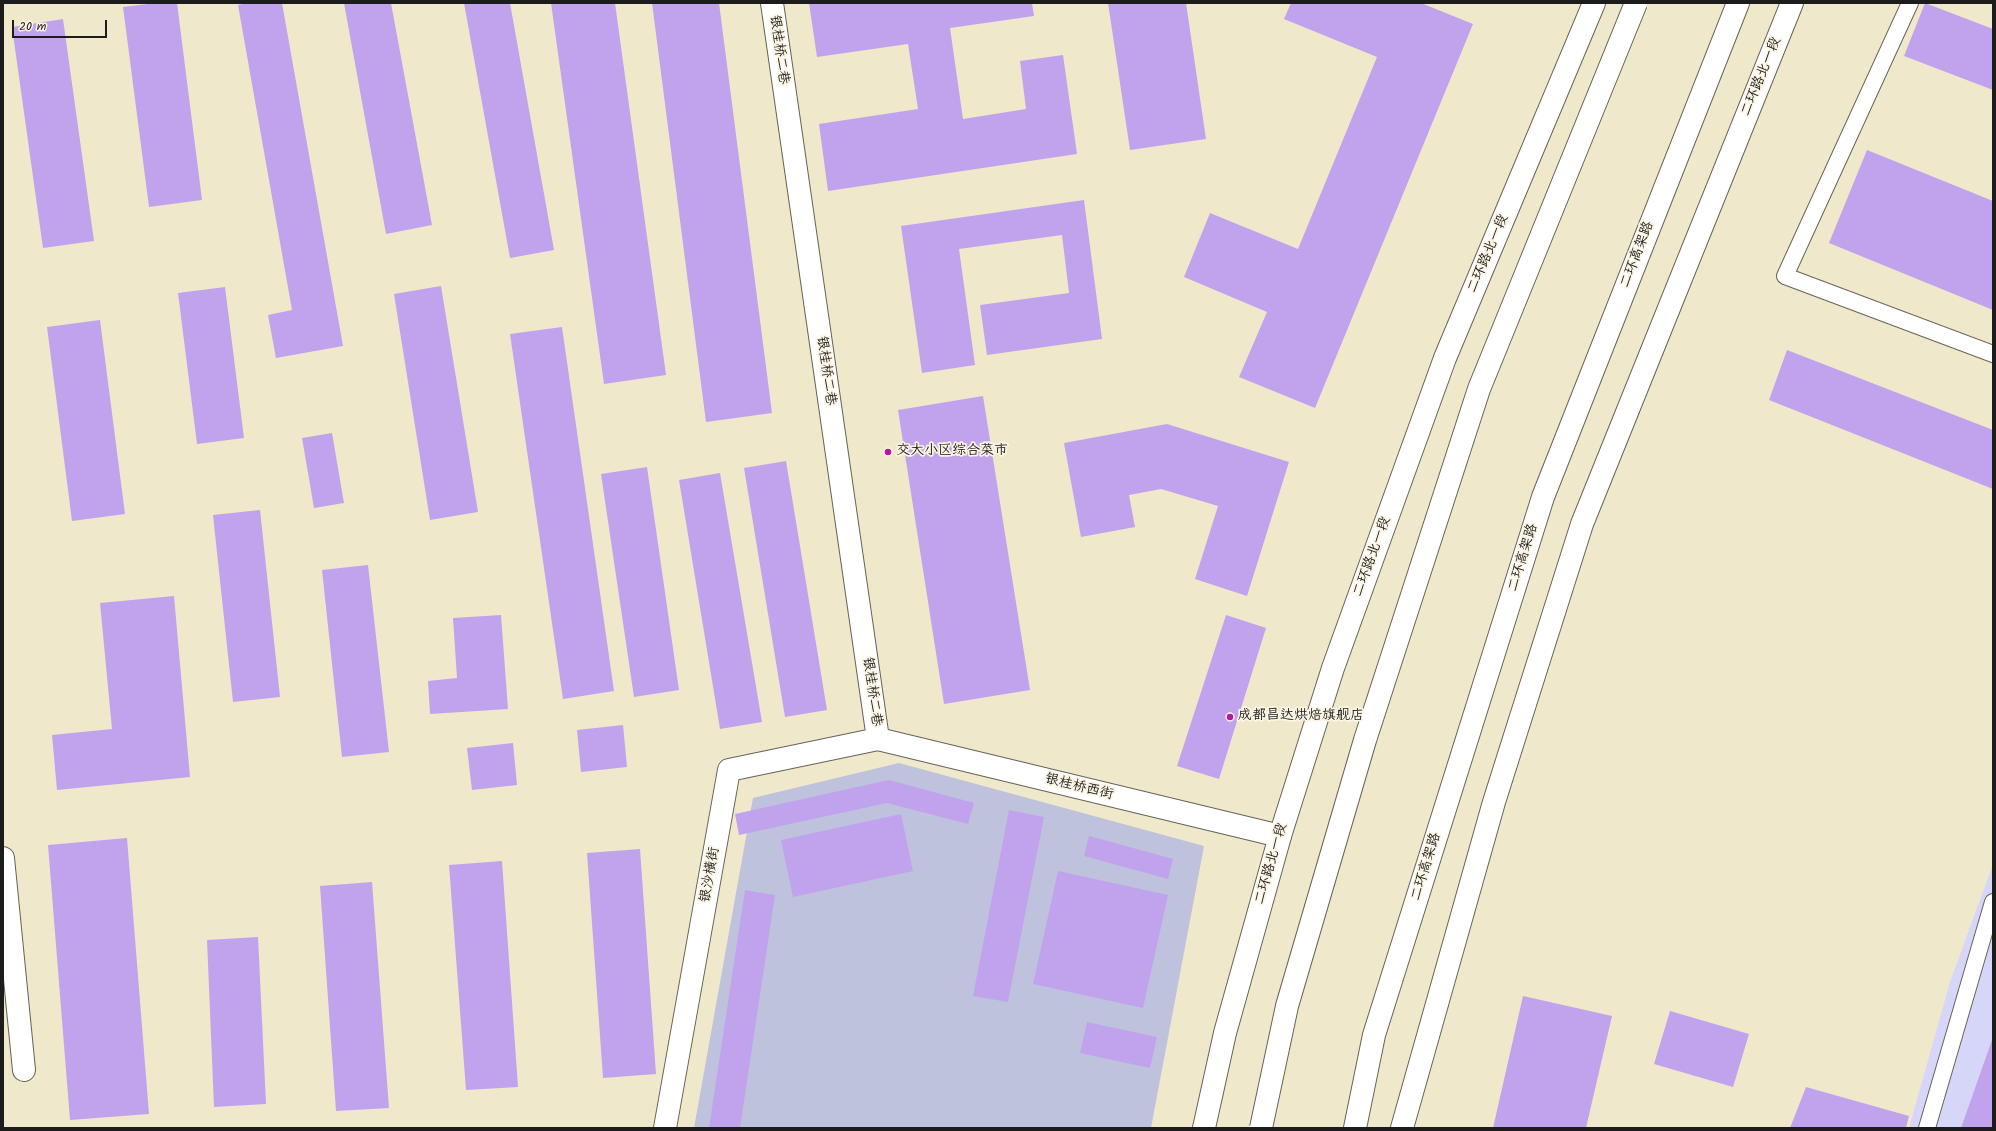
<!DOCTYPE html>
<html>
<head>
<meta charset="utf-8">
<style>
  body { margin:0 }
  #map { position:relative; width:1996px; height:1131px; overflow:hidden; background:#efe8cb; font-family:Kalam,sans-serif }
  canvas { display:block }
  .frame { position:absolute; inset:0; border:4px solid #1c1c1c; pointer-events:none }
  .scale { position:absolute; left:12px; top:20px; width:95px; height:18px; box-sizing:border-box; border:2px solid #1c1c1c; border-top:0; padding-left:5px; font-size:12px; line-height:14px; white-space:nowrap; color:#1c1c1c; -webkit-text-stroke:3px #fcf5e5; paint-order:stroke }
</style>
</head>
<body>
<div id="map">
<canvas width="1996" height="1131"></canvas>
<div class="frame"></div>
<div class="scale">20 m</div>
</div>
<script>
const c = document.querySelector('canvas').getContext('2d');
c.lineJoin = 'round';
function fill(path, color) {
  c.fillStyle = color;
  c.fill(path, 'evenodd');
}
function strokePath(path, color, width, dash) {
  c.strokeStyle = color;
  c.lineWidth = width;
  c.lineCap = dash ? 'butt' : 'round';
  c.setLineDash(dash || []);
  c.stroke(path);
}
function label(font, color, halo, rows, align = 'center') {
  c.font = font + ' Kalam,"LXGW WenKai TC",sans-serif';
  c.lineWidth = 3.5;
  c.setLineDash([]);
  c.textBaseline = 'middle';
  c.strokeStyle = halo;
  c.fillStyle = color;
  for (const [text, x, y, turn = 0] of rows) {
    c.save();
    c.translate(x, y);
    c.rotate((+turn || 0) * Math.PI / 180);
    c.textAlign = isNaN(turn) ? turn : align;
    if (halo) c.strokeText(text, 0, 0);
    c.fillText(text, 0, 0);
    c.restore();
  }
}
const built = new Path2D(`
  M1993,864V1128H1909L1950,982Z`);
const industrial = new Path2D(`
  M899,763L1204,846L1151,1128H694L753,798Z`);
const building = new Path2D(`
  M156,3H177L202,200L149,207L123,7Z
  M248,3H282L343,346L276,358L268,315L292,310L238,5Z
  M344,3H391L432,225L386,234Z
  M464,3H510L554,250L510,258Z
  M551,3H615L666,375L604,384Z
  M652,3H719L772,413L706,422Z
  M809,3H1032L1034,16L950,28L963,119L1026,109L1020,61L1063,55L1077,154L828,191L819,124L918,109L908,44L817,57Z
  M1108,3H1186L1206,139L1130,150Z
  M1291,3H1421L1473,24L1315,408L1239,377L1267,312L1184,277L1210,213L1298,249L1377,57L1284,19Z
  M1925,3L1993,29V90L1904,56Z
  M63,19L94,241L43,248L12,27Z
  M1867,150L1993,201V310L1829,243Z
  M1084,200L1102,339L987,355L980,305L1069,293L1062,235L959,249L975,365L922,373L901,226Z
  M441,286L478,512L430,520L394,294Z
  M225,287L244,438L197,444L178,293Z
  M100,320L125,514L72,521L47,327Z
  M562,327L614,691L563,699L510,334Z
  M1787,350L1993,430V489L1769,400Z
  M983,396L1030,690L944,704L898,410Z
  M1167,424L1289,462L1247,596L1195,579L1218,506L1161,489L1129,495L1135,527L1081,537L1064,443Z
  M332,433L344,503L314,508L302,438Z
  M786,461L827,710L785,717L744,468Z
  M647,467L679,690L634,697L601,474Z
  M720,473L762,722L720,729L679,480Z
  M260,510L280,697L233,702L213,515Z
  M368,565L389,752L342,757L322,570Z
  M174,596L190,777L57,790L52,735L112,729L100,603Z
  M501,615L508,709L430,714L428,681L457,678L453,618Z
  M1226,615L1266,628L1219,779L1177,766Z
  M623,725L627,767L581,772L577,730Z
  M513,743L517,785L472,790L467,748Z
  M889,780L974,803L968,824L887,803L739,835L735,814Z
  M1009,810L1044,817L1008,1002L973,996Z
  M901,814L913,871L793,897L781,840Z
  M1089,836L1173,859L1168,879L1084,856Z
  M127,838L149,1114L70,1120L48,845Z
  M640,849L656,1074L603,1078L587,853Z
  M502,861L518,1087L466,1090L449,865Z
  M1058,871L1168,895L1143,1008L1033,984Z
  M372,882L389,1108L336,1111L320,886Z
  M745,890L775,895L740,1128H709Z
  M258,937L266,1104L214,1107L207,940Z
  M1523,996L1612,1016L1586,1128H1493Z
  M1670,1011L1749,1034L1733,1087L1654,1064Z
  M1087,1022L1157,1037L1150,1068L1080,1053Z
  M1993,1037V1126L1992,1128H1961Z
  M1806,1087L1909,1116L1906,1128H1790Z`);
const service = new Path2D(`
  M1910,3L1785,276L1993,354
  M1927,1128L1993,902`);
const minor = new Path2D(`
  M772,3L878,739
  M3,858L24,1070
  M665,1128L729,770L878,739L1280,836`);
const secondary = new Path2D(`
  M1204,1128L1225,1033L1280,836L1333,668L1445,358L1594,3
  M1402,1128L1494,802L1582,524L1792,3`);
const trunk = new Path2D(`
  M1355,1128L1374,1035L1543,497L1738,3`);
const trunkBridge = new Path2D(`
  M1261,1128L1287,1006L1365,740L1479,389L1636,3`);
const markers = [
  [888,452,4,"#b5179e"],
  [1230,717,4,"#b5179e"]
];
const streetNames = [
  ["银桂桥二巷",778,50,82],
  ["二环路北一段",1762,77,-68],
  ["二环路北一段",1489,254,-67],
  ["二环高架路",1638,255,-69],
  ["银桂桥二巷",825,371,82],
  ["二环路北一段",1373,557,-70],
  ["二环高架路",1524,558,-73],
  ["银桂桥二巷",871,692,82],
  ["银桂桥西街",1079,788,14],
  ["二环路北一段",1272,864,-74],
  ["二环高架路",1427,867,-73],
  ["银沙横街",711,875,-80]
];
const poiNames = [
  ["交大小区综合菜市",896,452],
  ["成都昌达烘焙旗舰店",1238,717]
];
fill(built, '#d6d7f8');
fill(industrial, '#bec2dd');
fill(building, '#c1a3ed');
strokePath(service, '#666359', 18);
strokePath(minor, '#666359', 24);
strokePath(secondary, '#666359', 24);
strokePath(trunk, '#666359', 24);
strokePath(service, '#fff', 16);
strokePath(minor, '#fff', 22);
strokePath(secondary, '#fff', 22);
strokePath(trunk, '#fff', 22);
strokePath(trunkBridge, '#666359', 24, []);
strokePath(trunkBridge, '#fff', 22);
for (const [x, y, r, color] of markers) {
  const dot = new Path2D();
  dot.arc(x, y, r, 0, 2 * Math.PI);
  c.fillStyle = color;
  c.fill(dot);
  strokePath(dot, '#fcf5e5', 1.5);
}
label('14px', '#1c1c1c', '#fcf5e5', streetNames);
label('14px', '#1c1c1c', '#fcf5e5', poiNames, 'left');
</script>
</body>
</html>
